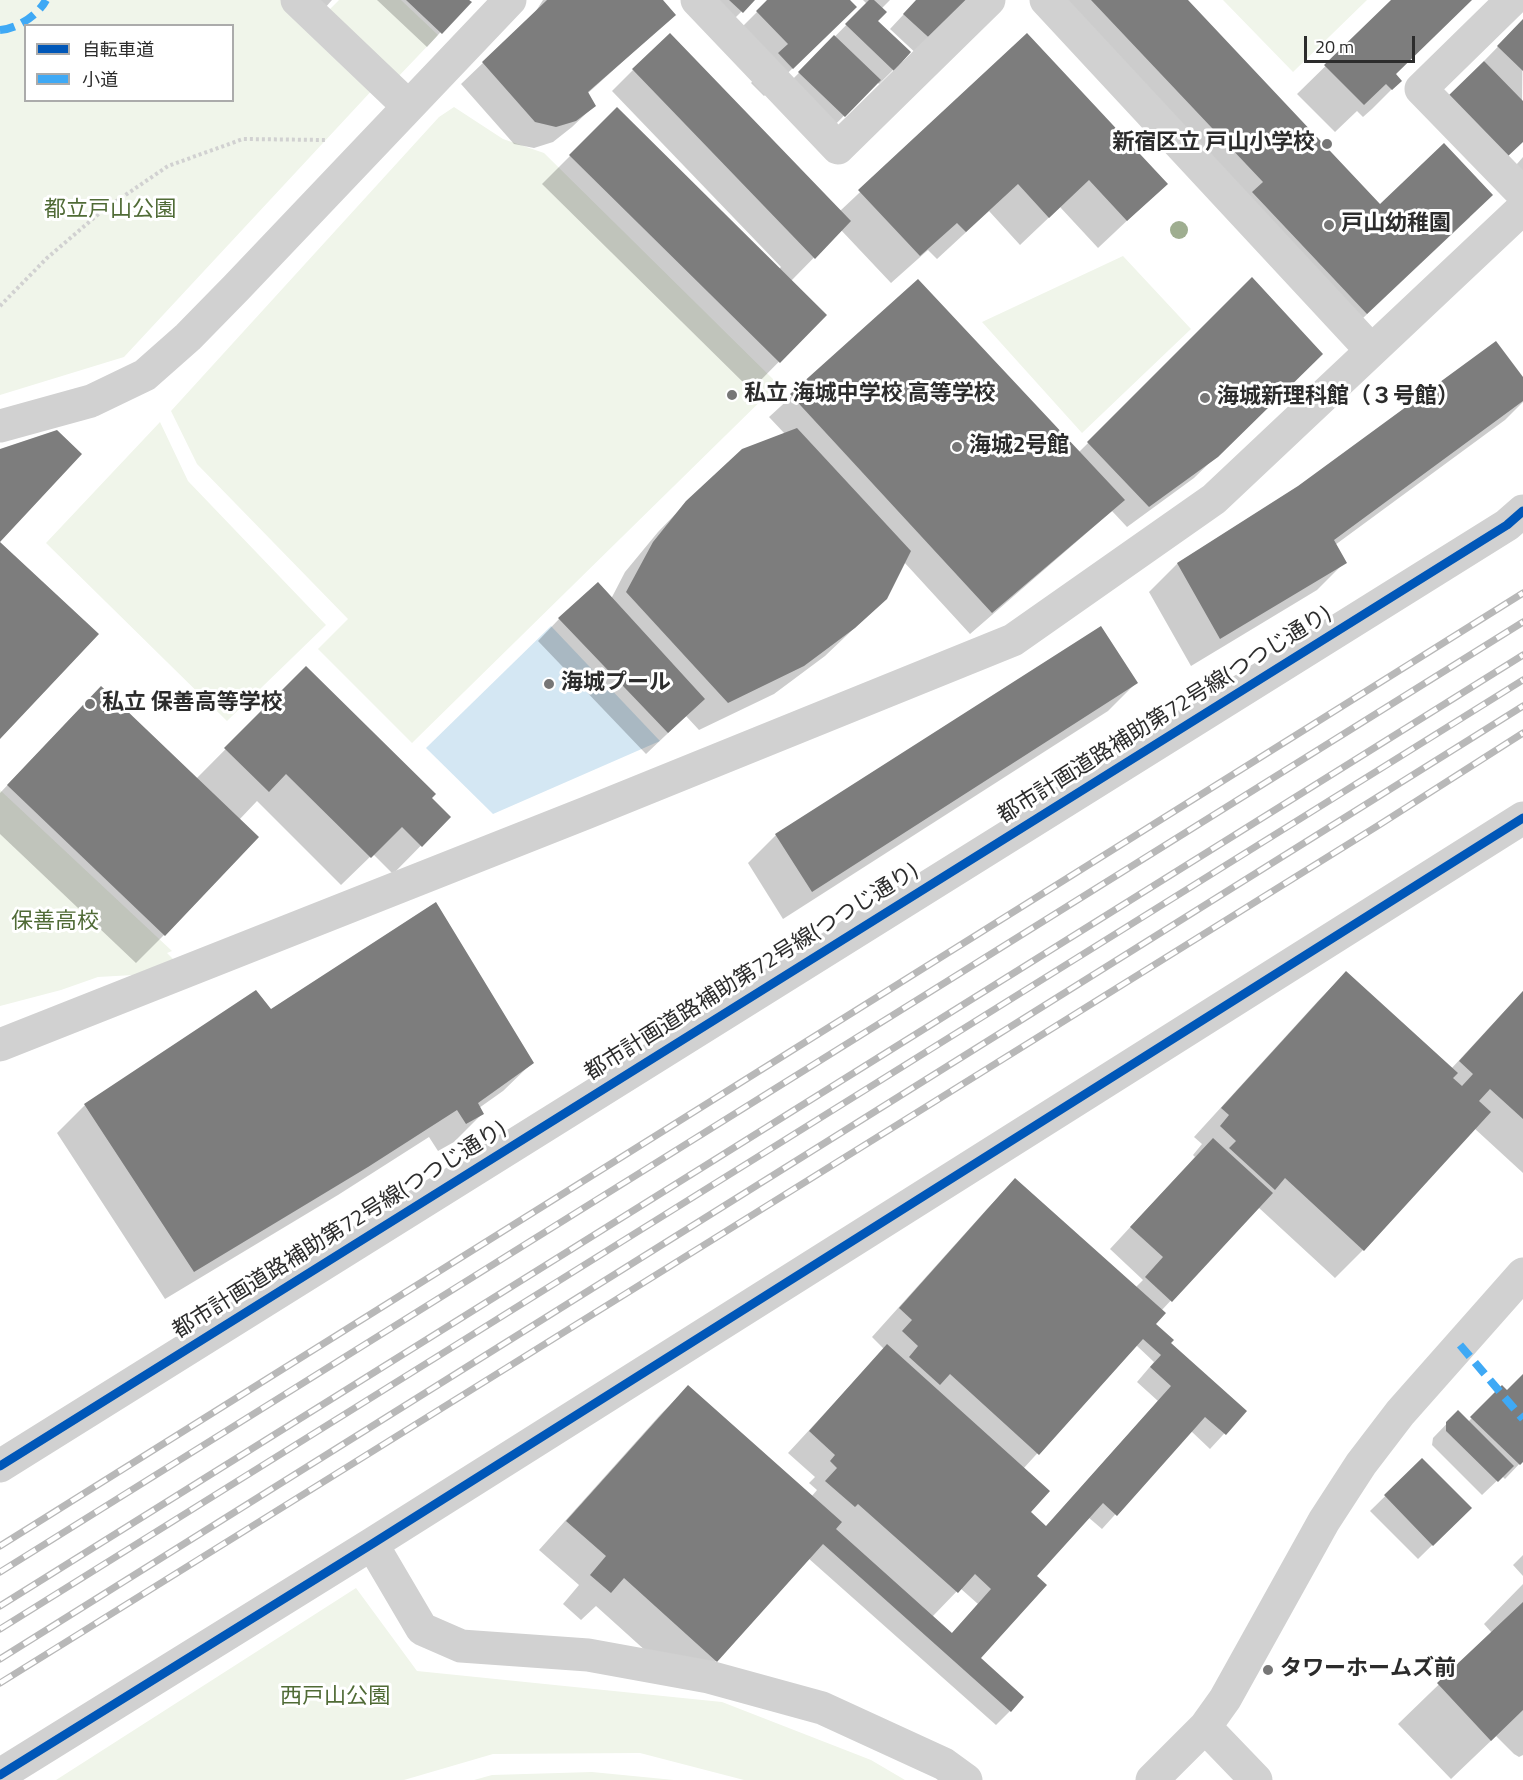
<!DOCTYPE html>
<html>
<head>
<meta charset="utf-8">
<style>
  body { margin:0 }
  #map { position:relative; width:1523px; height:1780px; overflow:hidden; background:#fff; font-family:"Titillium Web","Noto Sans JP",sans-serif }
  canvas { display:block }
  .legend { position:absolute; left:24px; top:24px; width:210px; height:78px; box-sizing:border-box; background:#fff; border:2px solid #ababab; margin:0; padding:8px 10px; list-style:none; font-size:18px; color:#2c2c2c }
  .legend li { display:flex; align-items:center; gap:12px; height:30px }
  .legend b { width:30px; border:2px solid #ababab }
  .scale { position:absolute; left:1304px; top:36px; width:111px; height:27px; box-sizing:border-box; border:3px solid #2c2c2c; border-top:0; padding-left:8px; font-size:18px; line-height:21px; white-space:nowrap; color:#2c2c2c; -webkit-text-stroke:4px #fff; paint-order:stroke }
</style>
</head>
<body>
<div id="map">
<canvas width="1523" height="1780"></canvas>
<ul class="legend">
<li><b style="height:8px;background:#0057b8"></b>自転車道</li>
<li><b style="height:8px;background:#3fa9f5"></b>小道</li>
</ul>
<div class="scale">20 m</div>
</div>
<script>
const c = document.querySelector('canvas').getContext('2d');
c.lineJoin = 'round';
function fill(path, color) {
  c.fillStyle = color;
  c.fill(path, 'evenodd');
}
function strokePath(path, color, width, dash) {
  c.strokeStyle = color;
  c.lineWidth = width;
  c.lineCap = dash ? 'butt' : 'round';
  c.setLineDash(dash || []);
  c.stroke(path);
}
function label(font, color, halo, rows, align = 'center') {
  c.font = font + ' "Titillium Web","Noto Sans JP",sans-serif';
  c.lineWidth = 6;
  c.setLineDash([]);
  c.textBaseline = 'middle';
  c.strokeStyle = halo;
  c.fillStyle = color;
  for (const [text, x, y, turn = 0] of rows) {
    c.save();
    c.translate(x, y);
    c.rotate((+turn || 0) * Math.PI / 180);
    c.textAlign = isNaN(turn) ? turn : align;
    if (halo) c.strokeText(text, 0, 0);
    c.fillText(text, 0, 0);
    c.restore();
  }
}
const green = new Path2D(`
  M0,0H288L376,86L124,357L0,395ZM26,26H232V100H26Z
  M339,0H401L438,35L396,79L326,13Z
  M1223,0H1367L1293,72Z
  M454,107L503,139L544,153L778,384L412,743L318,649L348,619L197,464L171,411L439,117Z
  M1123,256L1191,329L1082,433L982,322Z
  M160,422L188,481L326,625L227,721L46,543Z
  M0,790L172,951L167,953L186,972L98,977L61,990L0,1006Z
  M356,1588L417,1671L722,1702L871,1760L905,1780H744L640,1753L493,1754L404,1780H56Z
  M592,1772L674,1780H474L492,1775Z`);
const water = new Path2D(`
  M551,626L660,741L493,814L426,748Z`);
const shadow = new Path2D(`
  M317,0H332L325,8Z
  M377,0H470L427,47Z
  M543,0H660L674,15L587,94L594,106L572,127L553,142L534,148L514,144L461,84L534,14Z
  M700,0H753L727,26Z
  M769,0H848L827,35L764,96L751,83L760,73L729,40Z
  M863,0H890L881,9L876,21L893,70L879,84L877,82L830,130L785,87L867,4Z
  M917,0H968L921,58L890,29Z
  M1049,0H1186L1380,206L1470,217L1345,335Z
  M1393,0H1471L1394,75L1400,81L1372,109L1363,117L1357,111L1335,132L1297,94Z
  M1523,21L1522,102L1523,141L1484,61Z
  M1027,35L1166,184L1098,248L1060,207L1020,245L989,211L937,259L928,250L891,283L841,230L791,281L825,315L751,390L542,184L617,109L779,269L781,267L612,91L633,70L840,211Z
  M1523,157V184L1510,172Z
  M1252,280L1321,354L1194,478L1127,527L1112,511L970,634L904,562L886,598L825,656L774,694L699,730L686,716L646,754L538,641L559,619L611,599L625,572L658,532L687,502L785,434L769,417L918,281L1078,453Z
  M1523,379V402L1505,420L1335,545L1345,562L1317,590L1191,666L1149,592L1177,564L1299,487Z
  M306,668L449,817L393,874L373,854L341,885L257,801L239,820L164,935L136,963L0,834V793L73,716L196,779Z
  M1136,683L1108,711L783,919L748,863L776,835Z
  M1346,973L1451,1069L1523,991V1173L1474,1128L1363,1250L1335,1278L1258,1207L1161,1311L1154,1324L1169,1343L1245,1411L1210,1449L1191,1431L1102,1529L1088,1517L1035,1576L979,1658L1010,1711L996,1725L808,1558L716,1661L688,1689L596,1606L581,1620L563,1604L579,1585L539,1550L660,1415L688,1387L811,1497L817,1490L809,1483L815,1477L788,1453L884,1349L872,1337L987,1209L1015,1180L1135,1288L1143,1280L1110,1249L1195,1157L1193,1155L1202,1144L1194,1137L1318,1001ZM1136,1345L1154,1362L1137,1382L1158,1401L1046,1527L1029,1512L1023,1469ZM960,1588L978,1604L951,1634L932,1617Z
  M256,992L270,1011L532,1063L503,1091L479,1108L482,1114L454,1142L438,1151L429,1137L338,1195L165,1299L57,1133L85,1105Z
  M1523,1376V1460L1505,1479L1502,1476L1482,1495L1432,1445L1433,1438L1458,1412L1468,1422L1502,1387L1507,1392Z
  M1422,1460L1470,1508L1418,1559L1370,1511Z
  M1523,1555V1576L1513,1565Z
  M1523,1584V1755L1519,1757L1514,1754L1496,1736L1451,1779L1398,1724L1492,1633L1484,1624Z`);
const building = new Path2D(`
  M406,0H469L472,2L442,34Z
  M547,0H663L676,15L588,92L596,106L576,121L556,127L535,122L482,62Z
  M729,0H755L743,13Z
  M767,0H850L857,7L793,69L778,53L788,44L756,11Z
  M869,0H874L887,12L878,21L911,52L894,71L845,24Z
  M916,0H970L937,45L903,14Z
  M1091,0H1188L1380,204L1444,143L1493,195L1367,314L1252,192L1263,182Z
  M1391,0H1472L1396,74L1402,81L1392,90L1386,84L1364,105L1324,65Z
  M1523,19V71L1497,46Z
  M670,33L851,221L815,259L632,69Z
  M1027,33L1168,184L1127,221L1089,180L1049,218L1018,184L966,232L957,223L920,256L858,190Z
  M834,35L881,80L845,117L798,72Z
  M1484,61L1523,101V142L1506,158L1447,97Z
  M617,107L827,315L780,363L569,155Z
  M1252,277L1323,354L1218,457L1149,507L1087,442Z
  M918,279L1125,500L992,613L790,394Z
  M1496,341L1523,377V401L1334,540L1347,563L1220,639L1177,563L1298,486Z
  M797,428L911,551L887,599L855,628L804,666L728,703L626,592L653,542L686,501L742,449Z
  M57,430L82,454L0,542V449Z
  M0,542L99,634L0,739Z
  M598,582L705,699L668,733L558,618Z
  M1101,626L1138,683L812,892L775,834Z
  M306,666L436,794L432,798L451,817L422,847L402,827L371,858L286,774L269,792L224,748Z
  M101,686L259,837L165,936L7,785Z
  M436,902L534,1063L478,1103L484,1114L466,1124L457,1110L368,1167L194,1272L84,1104L256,990L271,1009Z
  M1346,971L1458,1073L1453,1078L1462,1086L1473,1074L1459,1061L1523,991V1119L1490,1089L1479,1101L1491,1112L1364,1251L1285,1178L1275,1190L1229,1148L1236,1141L1220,1126L1229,1115L1221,1108Z
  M1213,1138L1273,1193L1172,1302L1145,1277L1163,1257L1130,1227Z
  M1015,1178L1166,1313L1156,1324L1174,1340L1171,1343L1247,1411L1226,1435L1205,1417L1117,1516L1103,1503L1037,1576L1047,1585L981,1658L1024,1697L1011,1712L823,1544L717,1662L624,1578L611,1593L590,1575L606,1556L566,1521L688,1385L842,1522L836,1529L952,1633L991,1589L975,1574L958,1593L858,1504L855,1507L825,1481L837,1468L830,1461L835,1455L809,1431L887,1344L1050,1491L1031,1512L1046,1526L1171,1386L1150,1367L1161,1355L1143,1339L1039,1455L950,1374L940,1385L909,1357L918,1346L902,1331L912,1320L899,1308Z
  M1523,1374V1462L1520,1465L1470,1417L1502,1385L1507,1390Z
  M1458,1410L1514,1466L1498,1482L1446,1431V1422Z
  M1422,1458L1472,1508L1433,1546L1384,1495Z
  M1523,1602V1710L1491,1741L1437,1683Z`);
const path = new Path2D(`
  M0,306L47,258L102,211L168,166L243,139L326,140`);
const minor = new Path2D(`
  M297,0L408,106
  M697,0L838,148L989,0
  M1046,0L1371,350
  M1512,0L1421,89L1523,194
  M0,426L91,401L145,375L188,337L236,288L510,0
  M0,1045L586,813L1013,640L1214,499L1523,208
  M0,1466L1507,525L1523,511
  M372,1544L422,1629L461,1646L588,1655L709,1677L822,1708L944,1764L966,1780
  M1205,1727L1256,1780
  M0,1775L372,1544L1523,818
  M1152,1780L1205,1727L1225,1699L1324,1521L1361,1464L1400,1413L1523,1274`);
const rail = new Path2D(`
  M0,1546L1523,593
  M0,1572L1523,622
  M0,1606L1523,655
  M0,1629L1523,680
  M0,1659L1523,706
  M0,1683L1379,825L1523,733`);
const quiet = new Path2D(`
  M0,30C17,29 38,15 46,0
  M1460,1345L1523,1419`);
const cycleway = new Path2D(`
  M0,1466L1507,525L1523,511
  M0,1775L372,1544L1523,818`);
const trees = [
  [1179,230]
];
const markers = [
  [1327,144,6,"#767676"],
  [1329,225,6,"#767676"],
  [732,395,6,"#767676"],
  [1205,398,6,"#767676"],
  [957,447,6,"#767676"],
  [549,684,6,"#767676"],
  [90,704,6,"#767676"],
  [1268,1670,6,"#767676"]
];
const poiNames = [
  ["新宿区立 戸山小学校",1315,144,"right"],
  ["戸山幼稚園",1341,225],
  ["私立 海城中学校 高等学校",744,395],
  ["海城新理科館（３号館）",1217,398],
  ["海城2号館",969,447],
  ["海城プール",561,684],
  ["私立 保善高等学校",102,704],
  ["タワーホームズ前",1280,1670]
];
const parkNames = [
  ["都立戸山公園",110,211],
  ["保善高校",55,923],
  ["西戸山公園",335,1698]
];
const streetNames = [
  ["都市計画道路補助第72号線(つつじ通り)",1165,716,-32],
  ["都市計画道路補助第72号線(つつじ通り)",752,973,-32],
  ["都市計画道路補助第72号線(つつじ通り)",340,1231,-32]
];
fill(green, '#f0f5ea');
fill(water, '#d4e7f3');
fill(shadow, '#0003');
fill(building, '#7d7d7d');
strokePath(path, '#d1d1d1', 4, [3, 3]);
strokePath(minor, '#d1d1d1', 33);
strokePath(rail, '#b8b8b8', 7);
strokePath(rail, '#fff', 4.5, [14]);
strokePath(quiet, '#3fa9f5', 8, [15, 8]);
strokePath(cycleway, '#0057b8', 9);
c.fillStyle = '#9fae90';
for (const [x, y] of trees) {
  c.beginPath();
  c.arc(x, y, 9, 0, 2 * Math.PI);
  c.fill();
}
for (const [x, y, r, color] of markers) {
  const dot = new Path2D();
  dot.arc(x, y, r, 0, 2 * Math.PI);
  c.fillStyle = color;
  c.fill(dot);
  strokePath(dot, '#fff', 2);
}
label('bold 22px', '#2c2c2c', '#fff', poiNames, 'left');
label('22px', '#506b36', '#fff', parkNames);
label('22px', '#2c2c2c', '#fff', streetNames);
</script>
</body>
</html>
